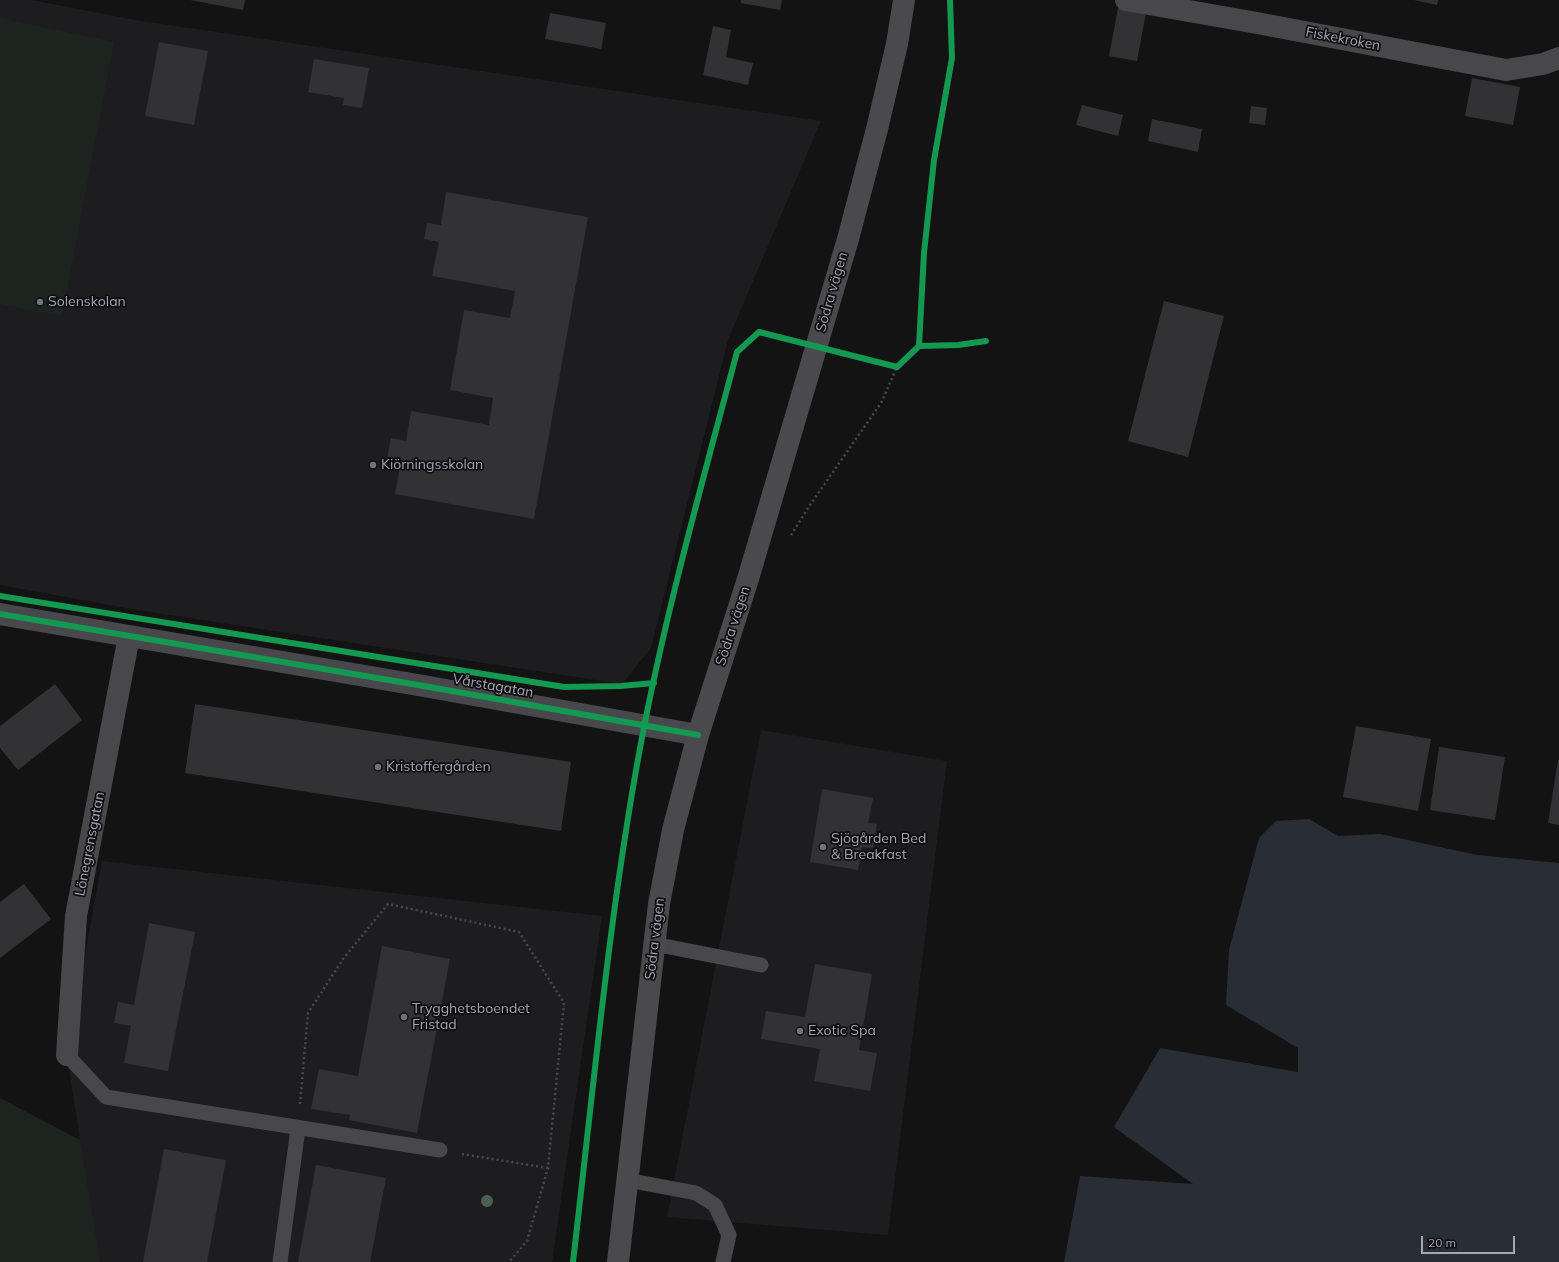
<!DOCTYPE html>
<html>
<head>
<meta charset="utf-8">
<style>
  body { margin:0 }
  #map { position:relative; width:1559px; height:1262px; overflow:hidden; background:#131313; font-family:Mulish,sans-serif }
  canvas { display:block }
  .scale { position:absolute; left:1421px; top:1236px; width:94px; height:18px; box-sizing:border-box; border:2px solid #a4a6b4; border-top:0; padding-left:5px; font-size:12px; line-height:14px; white-space:nowrap; color:#a4a6b4; -webkit-text-stroke:3px #0e0d0f; paint-order:stroke }
</style>
</head>
<body>
<div id="map">
<canvas width="1559" height="1262"></canvas>
<div class="scale">20 m</div>
</div>
<script>
const c = document.querySelector('canvas').getContext('2d');
c.lineJoin = 'round';
function fill(path, color) {
  c.fillStyle = color;
  c.fill(path, 'evenodd');
}
function strokePath(path, color, width, dash) {
  c.strokeStyle = color;
  c.lineWidth = width;
  c.lineCap = dash ? 'butt' : 'round';
  c.setLineDash(dash || []);
  c.stroke(path);
}
function label(font, color, halo, rows, align = 'center') {
  c.font = font + ' Mulish,sans-serif';
  c.lineWidth = 3.5;
  c.setLineDash([]);
  c.textBaseline = 'middle';
  c.strokeStyle = halo;
  c.fillStyle = color;
  for (const [text, x, y, turn = 0] of rows) {
    c.save();
    c.translate(x, y);
    c.rotate((+turn || 0) * Math.PI / 180);
    c.textAlign = isNaN(turn) ? turn : align;
    if (halo) c.strokeText(text, 0, 0);
    c.fillText(text, 0, 0);
    c.restore();
  }
}
const built = new Path2D(`
  M0,0H32L135,20L821,121L728,340L651,648L622,684L137,610L0,585Z
  M761,730L947,761L888,1235L667,1217Z
  M102,861L602,916L552,1262H58L80,1140L67,1055Z`);
const green = new Path2D(`
  M0,18L114,42L62,316L0,304Z
  M0,1098L80,1140L100,1262H0Z`);
const water = new Path2D(`
  M1309,819L1338,836L1380,834L1477,855L1559,863V1262H1064L1080,1176L1193,1184L1114,1127L1160,1048L1298,1072V1048L1226,1005L1229,950L1259,838L1276,821Z`);
const building = new Path2D(`
  M190,0H245L243,10Z
  M741,0H782L780,10L741,3Z
  M1414,0H1438L1437,5Z
  M1118,8L1146,13L1137,61L1109,56Z
  M550,13L606,23L601,49L545,39Z
  M713,26L731,30L726,57L753,63L748,85L703,75Z
  M159,42L208,51L194,125L145,116Z
  M314,59L369,68L362,108L343,105L344,98L308,92Z
  M1472,78L1520,87L1513,125L1465,116Z
  M1082,105L1123,115L1118,136L1076,125Z
  M1251,106L1267,108L1265,125L1249,123Z
  M1152,119L1202,129L1198,152L1148,141Z
  M446,192L588,217L534,519L395,494L401,460L387,458L391,438L406,441L411,411L489,425L493,398L450,390L464,310L510,318L515,291L432,276L439,242L424,239L427,223L441,225Z
  M1164,301L1224,316L1188,457L1128,441Z
  M55,684L82,720L18,770L0,748V726Z
  M195,704L571,762L561,831L185,773Z
  M1356,726L1431,739L1418,811L1343,797Z
  M1439,747L1505,757L1495,820L1430,810Z
  M1558,760H1559V825L1548,823Z
  M822,789L873,798L868,823L877,824L873,848L862,847L858,870L810,862Z
  M24,884L51,919L0,958V902Z
  M149,923L195,932L168,1071L124,1063L131,1026L114,1023L118,1002L134,1005Z
  M382,946L450,959L417,1133L349,1120L350,1115L311,1109L319,1069L358,1076Z
  M815,964L872,974L859,1050L877,1053L870,1091L814,1081L820,1049L761,1039L766,1011L805,1017Z
  M164,1149L226,1160L207,1262H143Z
  M316,1165L386,1178L370,1262H298Z`);
const path = new Path2D(`
  M791,535L810,505L881,403L897,367
  M300,1104L308,1013L343,959L388,904L519,932L564,1003L548,1168L527,1241L509,1262
  M462,1154L548,1168`);
const service = new Path2D(`
  M654,944L761,965
  M67,1055L106,1097L440,1150
  M627,1180L696,1193L715,1205L729,1235L723,1262
  M280,1262L298,1129`);
const minor = new Path2D(`
  M1126,0L1257,23L1506,70L1543,64L1559,58
  M0,614L418,685L698,735
  M67,1055L76,916L129,636`);
const trunk = new Path2D(`
  M618,1262L659,904L673,830L698,735L748,579L848,239L877,129L897,44L904,0`);
const cycleway = new Path2D(`
  M919,346L958,345L986,341
  M0,596L564,687L621,686L654,683
  M0,614L418,685L698,735
  M573,1262C594,1084 610,903 644,727C669,600 704,476 737,352L759,332L897,367L919,346L924,253L934,160L952,58L950,0`);
const trees = [
  [487,1201]
];
const markers = [
  [40,302,4,"#71737c"],
  [373,465,4,"#71737c"],
  [378,767,4,"#71737c"],
  [823,847,4,"#71737c"],
  [404,1017,4,"#71737c"],
  [800,1031,4,"#71737c"]
];
const streetNames = [
  ["Fiskekroken",1343,39,11],
  ["Södra vägen",832,292,-74],
  ["Södra vägen",733,626,-72],
  ["Vårstagatan",493,686,10],
  ["Lönegrensgatan",90,844,-79],
  ["Södra vägen",655,939,-83]
];
const poiNames = [
  ["Solenskolan",48,302],
  ["Kiörningsskolan",381,465],
  ["Kristoffergården",386,767],
  ["Sjögården Bed",831,839],
  ["& Breakfast",831,855],
  ["Trygghetsboendet",412,1009],
  ["Fristad",412,1025],
  ["Exotic Spa",808,1031]
];
fill(built, '#1d1d1f');
fill(green, '#1d231f');
fill(water, '#292d36');
fill(building, '#323234');
strokePath(path, '#49494e', 2.5, [2, 3]);
strokePath(service, '#48484c', 15);
strokePath(minor, '#48484c', 22);
strokePath(trunk, '#4a4a4e', 22);
strokePath(cycleway, '#139951', 6);
c.fillStyle = '#4d5f52';
for (const [x, y] of trees) {
  c.beginPath();
  c.arc(x, y, 6, 0, 2 * Math.PI);
  c.fill();
}
for (const [x, y, r, color] of markers) {
  const dot = new Path2D();
  dot.arc(x, y, r, 0, 2 * Math.PI);
  c.fillStyle = color;
  c.fill(dot);
  strokePath(dot, '#0e0d0f', 1.5);
}
label('14px', '#a4a6b4', '#0e0d0f', streetNames);
label('14px', '#a4a6b4', '#0e0d0f', poiNames, 'left');
</script>
</body>
</html>
